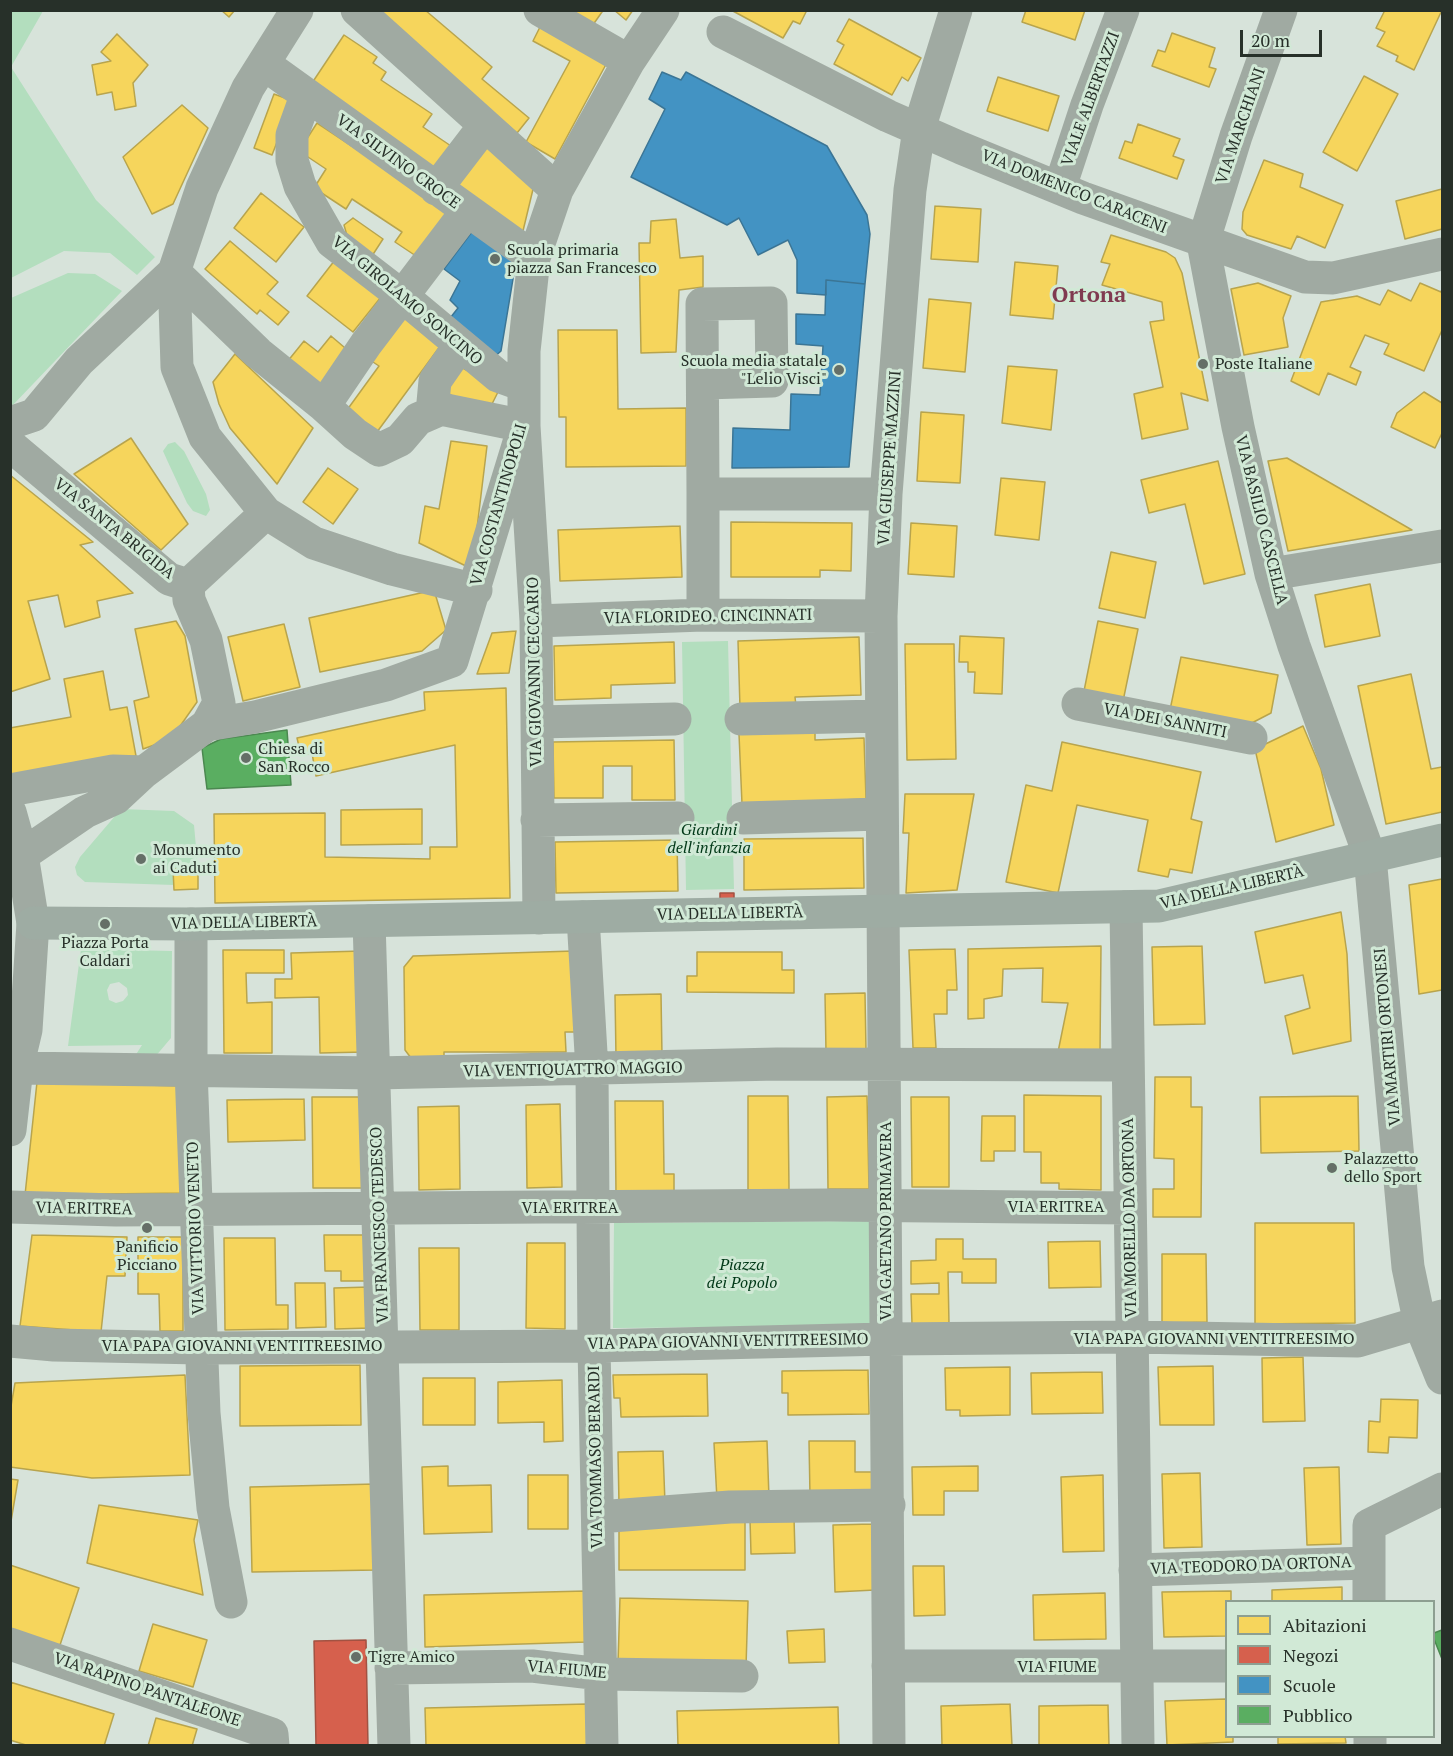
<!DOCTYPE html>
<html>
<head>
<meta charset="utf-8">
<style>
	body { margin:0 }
	#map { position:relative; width:1453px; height:1756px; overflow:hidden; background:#d7e3da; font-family:"PT Serif",serif }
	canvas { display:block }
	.frame { position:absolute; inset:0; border:12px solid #273029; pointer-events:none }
	.legend { position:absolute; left:1225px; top:1600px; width:210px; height:138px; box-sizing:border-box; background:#d1e9d6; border:2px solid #8d9f91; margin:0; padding:8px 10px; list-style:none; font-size:18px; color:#273029 }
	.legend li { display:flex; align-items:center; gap:12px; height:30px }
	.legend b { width:30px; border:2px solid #8d9f91 }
	.scale { position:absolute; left:1240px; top:30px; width:82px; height:27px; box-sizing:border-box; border:3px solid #273029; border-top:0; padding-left:8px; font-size:18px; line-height:21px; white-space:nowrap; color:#273029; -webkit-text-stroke:4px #d1e9d6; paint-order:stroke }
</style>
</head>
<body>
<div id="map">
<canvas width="1453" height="1756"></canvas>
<div class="frame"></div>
<ul class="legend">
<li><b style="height:16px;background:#f6d55c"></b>Abitazioni</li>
<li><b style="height:16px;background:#d6604d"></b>Negozi</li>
<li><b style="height:16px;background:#4393c3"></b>Scuole</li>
<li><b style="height:16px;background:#5aae61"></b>Pubblico</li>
</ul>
<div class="scale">20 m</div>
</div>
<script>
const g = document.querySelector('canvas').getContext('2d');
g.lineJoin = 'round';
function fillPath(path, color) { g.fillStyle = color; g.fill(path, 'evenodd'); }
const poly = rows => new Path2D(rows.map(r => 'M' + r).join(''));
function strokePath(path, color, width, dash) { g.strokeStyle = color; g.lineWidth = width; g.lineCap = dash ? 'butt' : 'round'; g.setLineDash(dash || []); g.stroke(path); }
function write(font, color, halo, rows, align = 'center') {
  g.font = font + ' "PT Serif",serif'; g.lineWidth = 6; g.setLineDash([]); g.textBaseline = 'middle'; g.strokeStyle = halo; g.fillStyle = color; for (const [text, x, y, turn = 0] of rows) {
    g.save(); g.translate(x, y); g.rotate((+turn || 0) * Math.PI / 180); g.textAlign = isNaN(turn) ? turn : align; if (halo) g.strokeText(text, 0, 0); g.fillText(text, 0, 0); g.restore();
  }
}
fillPath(poly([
	[11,10,43,11,11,67,96,200,155,257,137,275,110,253,64,251,11,278],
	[68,273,95,274,122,291,11,407,11,298],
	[175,442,184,451,206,494,210,510,206,516,193,511,187,503,167,460,163,451,168,444],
	[728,641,734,889,686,890,682,642],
	[121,809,174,811,194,825,198,869,173,869,174,885,85,882,77,875,75,867,80,857],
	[81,949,172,951,171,1038,149,1064,130,1064,142,1045,68,1046],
	[119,982,127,988,128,995,123,1001,116,1003,109,1000,107,990,110,984],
	[870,1221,872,1326,613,1328,614,1223]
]), '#b3debe');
const homes = poly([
	[221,10,235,10,229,17,221,10],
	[370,10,425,10,492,67,482,79,529,118,517,133,370,10],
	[563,10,599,10,602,12,590,29,563,10],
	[614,10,633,10,626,20,614,10],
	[731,10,807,10,800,24,793,21,783,38,731,10],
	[1026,10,1085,10,1075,40,1022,22,1026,10],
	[1385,10,1442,10,1414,70,1396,61,1398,56,1377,46,1385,32,1376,28,1385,10],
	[849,19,921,58,908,81,902,77,892,95,834,64,844,45,837,41,849,19],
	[543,21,610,57,555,159,526,142,570,61,533,41,543,21],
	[1172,33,1215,48,1209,67,1216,69,1209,87,1152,66,1158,50,1165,52,1172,33],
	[117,34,148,65,133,83,136,106,115,110,112,92,97,95,92,65,111,61,101,52,117,34],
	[344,35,377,57,373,63,386,72,381,80,432,114,423,127,451,146,436,169,312,83,344,35],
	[1364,76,1398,94,1357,171,1323,152,1364,76],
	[998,77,1059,96,1048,131,987,111,998,77],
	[274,94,293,101,272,155,254,148,274,94],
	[182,105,208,128,173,204,152,214,123,157,182,105],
	[317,123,453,213,422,260,395,242,402,232,352,199,346,209,314,188,326,169,299,151,317,123],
	[1138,124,1180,139,1173,156,1184,160,1177,179,1119,158,1125,141,1132,143,1138,124],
	[486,142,535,181,522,235,457,187,486,142],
	[1264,160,1303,174,1300,187,1343,205,1325,248,1297,236,1291,249,1247,235,1242,229,1243,212,1264,160],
	[1442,189,1442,229,1405,239,1396,201,1442,189],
	[261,193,304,227,276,262,234,228,261,193],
	[935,206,981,209,978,262,931,259,935,206],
	[353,218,383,239,370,259,350,246,344,225,353,218],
	[676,219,680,258,703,256,703,287,679,290,676,352,641,353,639,243,650,243,651,221,676,219],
	[1111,235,1166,252,1175,258,1182,273,1208,401,1181,393,1188,429,1142,439,1134,394,1163,387,1150,322,1164,320,1162,302,1102,285,1110,264,1101,262,1111,235],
	[230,241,278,282,267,294,289,312,278,325,260,310,257,314,205,269,230,241],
	[335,260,381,297,353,332,307,296,335,260],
	[1015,262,1058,266,1053,319,1010,315,1015,262],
	[1258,283,1291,296,1283,318,1288,347,1244,355,1231,289,1258,283],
	[1420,283,1441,292,1442,289,1442,330,1424,371,1384,354,1389,344,1365,335,1350,367,1361,372,1356,385,1328,373,1319,395,1291,381,1321,302,1357,296,1380,305,1388,290,1411,301,1420,283],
	[929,299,971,303,965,372,923,368,929,299],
	[399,314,441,345,377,432,347,410,379,366,367,358,399,314],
	[558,330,617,330,618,409,686,408,686,466,566,467,566,417,559,417,558,330],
	[331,336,351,353,322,390,287,362,304,341,318,352,331,336],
	[235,354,313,428,277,484,230,428,219,404,213,382,235,354],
	[457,365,500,388,487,414,443,391,457,365],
	[1008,366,1057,370,1051,430,1002,423,1008,366],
	[1424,392,1442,403,1442,433,1435,448,1391,427,1397,413,1424,392],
	[921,412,964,415,960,483,917,481,921,412],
	[131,438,188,524,161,550,74,474,131,438],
	[451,441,487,446,472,569,419,543,425,506,439,509,451,441],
	[1287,458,1412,530,1288,551,1268,461,1287,458],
	[1218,461,1245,574,1204,584,1185,504,1149,513,1141,480,1218,461],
	[328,468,358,489,333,524,303,502,328,468],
	[10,475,93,542,80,545,133,593,97,601,100,617,65,627,58,595,28,601,50,679,10,692,10,475],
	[1001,478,1045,482,1039,540,995,535,1001,478],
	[731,522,852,523,851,571,820,570,820,577,731,577,731,522],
	[911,523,957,526,954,577,908,574,911,523],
	[680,526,682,577,560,581,558,530,680,526],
	[1111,552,1156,562,1145,618,1099,608,1111,552],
	[1370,584,1380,636,1325,647,1315,595,1370,584],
	[434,590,446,630,422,651,320,672,309,618,434,590],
	[176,621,185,636,197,702,171,739,143,749,134,701,149,697,135,629,176,621],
	[1098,621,1138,629,1122,706,1082,701,1098,621],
	[284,624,300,687,243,701,228,637,284,624],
	[516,631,509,673,477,674,492,633,516,631],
	[960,636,1004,638,1002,694,974,693,975,672,968,672,968,662,959,662,960,636],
	[859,637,861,695,795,697,796,706,740,708,738,641,859,637],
	[674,642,675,683,611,685,611,698,555,700,554,646,674,642],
	[905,644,954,644,956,759,907,760,905,644],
	[1181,657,1278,675,1271,713,1246,726,1170,710,1181,657],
	[103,671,110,710,127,707,136,756,10,779,10,728,71,717,64,679,103,671],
	[1411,674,1431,769,1442,767,1442,812,1386,824,1358,686,1411,674],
	[506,688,510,898,215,903,214,814,325,813,325,857,430,859,430,847,457,847,455,745,316,776,312,753,301,755,297,738,425,710,424,692,506,688],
	[1303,726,1321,769,1334,825,1276,842,1255,749,1303,726],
	[815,732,815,740,864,738,866,799,742,804,739,734,815,732],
	[674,740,675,800,632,800,632,766,603,766,603,798,554,798,553,742,674,740],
	[1062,742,1201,772,1191,819,1202,822,1192,873,1170,869,1168,877,1138,871,1148,820,1077,805,1058,893,1006,882,1026,785,1052,791,1062,742],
	[905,794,974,794,957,890,906,893,909,833,903,833,905,794],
	[422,809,422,844,341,845,341,810,422,809],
	[863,838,864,888,744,890,744,839,863,838],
	[677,840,678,891,556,893,555,842,677,840],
	[173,869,198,869,198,889,174,890,173,869],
	[1442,879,1442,990,1419,994,1409,885,1442,879],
	[1341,912,1347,954,1351,1041,1293,1054,1285,1016,1310,1008,1303,975,1265,983,1255,932,1341,912],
	[1101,946,1100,1051,1058,1052,1068,1003,1042,1002,1043,968,1003,969,1002,996,984,999,984,1018,968,1019,968,949,1101,946],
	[1202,946,1205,1024,1154,1025,1152,947,1202,946],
	[955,949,957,990,947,990,947,1014,934,1014,936,1048,913,1048,909,950,955,949],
	[223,950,284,950,284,973,246,973,247,1003,272,1002,272,1053,224,1053,223,950],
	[362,951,365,1052,320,1053,319,997,275,998,275,979,292,979,291,953,362,951],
	[574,951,575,1032,565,1032,566,1052,444,1052,444,1062,414,1062,405,1050,404,967,413,956,574,951],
	[697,952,782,952,782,970,794,970,794,993,687,992,687,976,697,976,697,952],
	[865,993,866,1051,826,1052,825,994,865,993],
	[661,994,662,1056,616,1057,615,995,661,994],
	[1155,1077,1191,1077,1191,1107,1202,1107,1201,1217,1153,1217,1153,1189,1174,1189,1174,1159,1154,1158,1155,1077],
	[37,1082,181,1086,184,1193,25,1195,37,1082],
	[1024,1095,1101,1096,1101,1190,1059,1189,1059,1183,1041,1183,1041,1152,1024,1152,1024,1095],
	[748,1096,788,1096,789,1190,748,1190,748,1096],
	[867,1096,869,1189,828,1189,827,1097,867,1096],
	[1358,1096,1359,1151,1261,1153,1260,1097,1358,1096],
	[312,1097,366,1097,367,1188,313,1188,312,1097],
	[911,1097,949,1097,949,1187,912,1187,911,1097],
	[304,1099,305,1140,228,1142,227,1100,304,1099],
	[615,1101,663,1101,664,1174,674,1174,674,1193,616,1194,615,1101],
	[560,1104,562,1187,527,1188,526,1105,560,1104],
	[459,1106,460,1189,419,1190,418,1107,459,1106],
	[982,1116,1015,1116,1015,1151,994,1151,994,1161,981,1161,982,1116],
	[1255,1223,1354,1223,1355,1323,1255,1324,1255,1223],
	[32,1235,127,1237,125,1276,107,1276,101,1332,20,1326,32,1235],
	[324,1235,371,1235,371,1281,341,1281,341,1271,325,1271,324,1235],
	[138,1237,183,1237,183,1331,160,1331,159,1294,138,1294,138,1237],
	[224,1238,275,1238,276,1305,288,1305,288,1329,225,1330,224,1238],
	[936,1239,963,1239,963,1259,996,1259,996,1283,962,1283,962,1272,948,1272,949,1324,912,1324,911,1294,939,1294,939,1283,911,1284,911,1261,936,1260,936,1239],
	[1100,1241,1101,1287,1049,1288,1048,1242,1100,1241],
	[527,1243,565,1243,565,1329,526,1328,527,1243],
	[419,1248,459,1248,459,1330,420,1330,419,1248],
	[1162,1254,1206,1254,1207,1322,1162,1323,1162,1254],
	[295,1283,325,1283,326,1327,296,1328,295,1283],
	[370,1287,371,1328,335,1329,334,1288,370,1287],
	[1303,1357,1305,1421,1263,1422,1262,1358,1303,1357],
	[360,1365,361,1425,240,1426,240,1366,360,1365],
	[1213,1366,1214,1425,1160,1425,1158,1367,1213,1366],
	[1010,1367,1010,1415,960,1416,960,1410,946,1410,945,1368,1010,1367],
	[868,1370,869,1414,788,1415,788,1393,782,1393,782,1371,868,1370],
	[1102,1372,1103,1413,1032,1414,1031,1373,1102,1372],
	[707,1374,708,1416,621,1417,620,1398,614,1398,613,1375,707,1374],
	[185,1375,190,1475,92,1478,10,1467,10,1412,15,1383,185,1375],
	[423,1378,475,1378,475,1425,423,1425,423,1378],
	[562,1380,563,1441,544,1442,544,1422,498,1423,498,1382,562,1380],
	[1381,1399,1418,1400,1417,1438,1389,1437,1388,1453,1368,1452,1369,1421,1380,1422,1381,1399],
	[767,1441,769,1498,717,1500,714,1443,767,1441],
	[809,1441,855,1441,855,1472,874,1472,874,1501,810,1496,809,1441],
	[663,1451,665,1503,619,1505,618,1452,663,1451],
	[448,1466,448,1486,491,1485,492,1532,424,1534,422,1467,448,1466],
	[978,1466,978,1491,944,1491,944,1515,913,1515,912,1467,978,1466],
	[1339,1467,1341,1544,1307,1545,1304,1468,1339,1467],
	[1200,1473,1202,1547,1164,1548,1162,1474,1200,1473],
	[528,1475,568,1475,568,1529,528,1529,528,1475],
	[1103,1475,1104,1551,1063,1552,1061,1477,1103,1475],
	[10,1479,18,1480,10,1527,10,1479],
	[376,1484,377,1570,252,1572,250,1487,376,1484],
	[99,1505,198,1520,194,1540,203,1595,87,1563,99,1505],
	[794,1518,795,1553,751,1554,750,1519,794,1518],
	[745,1519,745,1570,619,1570,619,1520,745,1519],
	[872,1524,875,1590,835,1592,833,1525,872,1524],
	[10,1565,79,1588,59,1648,10,1630,10,1565],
	[913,1566,944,1566,945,1615,914,1616,913,1566],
	[1342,1587,1342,1602,1272,1602,1272,1590,1342,1587],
	[586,1591,587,1642,425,1647,424,1595,586,1591],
	[1231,1591,1231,1602,1226,1602,1226,1636,1164,1637,1162,1592,1231,1591],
	[1105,1593,1106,1639,1034,1640,1033,1595,1105,1593],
	[620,1598,748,1601,746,1667,618,1663,620,1598],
	[153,1624,207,1640,193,1687,139,1671,153,1624],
	[824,1629,825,1662,789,1663,787,1631,824,1629],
	[10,1682,114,1714,104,1746,29,1746,10,1740,10,1682],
	[1226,1699,1226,1736,1233,1736,1233,1742,1167,1745,1165,1701,1226,1699],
	[587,1704,588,1746,426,1746,425,1708,587,1704],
	[1010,1704,1012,1746,942,1746,941,1706,1010,1704],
	[1108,1705,1109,1746,1039,1746,1039,1706,1108,1705],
	[838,1707,839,1746,678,1746,677,1711,838,1707],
	[156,1718,197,1729,192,1746,148,1746,156,1718],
	[1278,1736,1345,1736,1346,1743,1278,1744,1278,1736]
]);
fillPath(homes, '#f6d55c');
strokePath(homes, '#b8a44d', 1.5);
const shops = poly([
	[720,893,734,893,734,903,720,902,720,893],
	[366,1640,368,1746,316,1746,314,1641,366,1640]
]);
fillPath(shops, '#d6604d');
strokePath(shops, '#a25242', 1.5);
const schools = poly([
	[662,72,681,80,686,72,827,146,867,215,870,234,865,284,826,280,826,295,797,293,797,260,788,240,758,255,739,218,727,225,631,177,665,109,649,99,662,72],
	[474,229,516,261,501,351,491,360,447,322,458,308,450,300,460,281,444,269,474,229],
	[826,280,865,284,849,467,732,468,733,428,790,430,791,394,820,395,823,346,796,344,796,314,825,315,826,280]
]);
fillPath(schools, '#4393c3');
strokePath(schools, '#3b7595', 1.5);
const public = poly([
	[287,730,291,785,207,789,202,748,221,739,287,730],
	[1442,1630,1442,1659,1434,1639,1434,1633,1442,1630]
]);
fillPath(public, '#5aae61');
strokePath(public, '#4b8850', 1.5);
strokePath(poly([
	[357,10,557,190],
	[540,10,629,61],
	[1281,10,1236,136,1203,243,1238,427,1271,574,1294,646,1370,857,1408,1267,1420,1324,1442,1378],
	[723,32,888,116,961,148,1083,198,1305,277,1333,278,1442,254],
	[264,64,534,258],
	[306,96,292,135,292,160,300,186,332,242,402,296,498,376,523,385],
	[1060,187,1087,105,1123,10],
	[436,189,485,125],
	[174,272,177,367,205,437,266,513,314,543,392,569,476,590],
	[174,272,258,353,324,406,366,344,467,211],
	[324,406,355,434,379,450,400,440,418,419,441,409,524,426,536,621,539,918],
	[432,413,435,381,460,345],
	[10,423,34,415,79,361,174,272,202,188,248,88,297,10],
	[10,445,169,579,188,585,189,600,206,640,219,703,207,725],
	[703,494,702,304,771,303,772,381,704,383],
	[1271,574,1442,546],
	[188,585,266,513],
	[703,615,703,494,886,494],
	[536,621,703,615,881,616],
	[1078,704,1251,738],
	[741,719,880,716],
	[537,722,675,719],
	[10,790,113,771,144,772],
	[10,812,22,855,33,923,26,1030,17,1068,10,1130],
	[743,818,881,814],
	[537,820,678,818],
	[22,855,85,812,116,798,144,772,207,725,255,717,386,685,452,661,524,426,524,351,534,258,557,190,629,61,663,10],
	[1126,907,1138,1746],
	[583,917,592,1070,594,1346,602,1746],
	[369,921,394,1746],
	[191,924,191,1070,204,1413,213,1508,231,1602],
	[17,1068,376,1073,777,1064,1128,1065],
	[10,1207,116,1210,830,1205,1130,1208],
	[10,1341,54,1345,200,1348,594,1346,886,1339,1132,1337,1358,1341,1442,1316],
	[598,1517,730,1507,889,1505],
	[1135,1570,1368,1563],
	[1369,1602,1369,1525,1442,1489],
	[10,1644,272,1734,273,1746],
	[888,1666,1226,1666],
	[391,1668,532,1666,601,1674,742,1676],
	[1370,1736,1370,1746],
	[889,1746,881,616,886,494,910,190,919,129,956,10]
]), '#a0aaa2', 33);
strokePath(poly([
	[33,923,191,924,1159,906,1442,840]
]), '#9eaca3', 33);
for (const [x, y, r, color] of [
	[495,259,6,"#656f67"],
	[1203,364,6,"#656f67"],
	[839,370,6,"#656f67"],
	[246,758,6,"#656f67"],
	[141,859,6,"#656f67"],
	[105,924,6,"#656f67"],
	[1332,1168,6,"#656f67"],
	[147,1228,6,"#656f67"],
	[356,1657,6,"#656f67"]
]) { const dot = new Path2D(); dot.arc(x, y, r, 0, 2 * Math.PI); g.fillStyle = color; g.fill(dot); strokePath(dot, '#d1e9d6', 2); }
write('16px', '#273029', '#d1e9d6', [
	["VIALE ALBERTAZZI",1091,99,-70],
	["VIA MARCHIANI",1241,126,-71],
	["VIA SILVINO CROCE",398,162,36],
	["VIA DOMENICO CARACENI",1074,192,22],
	["VIA GIROLAMO SONCINO",407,301,40],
	["VIA GIUSEPPE MAZZINI",890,458,-86],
	["VIA COSTANTINOPOLI",499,505,-74],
	["VIA BASILIO CASCELLA",1261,520,76],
	["VIA SANTA BRIGIDA",114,529,39],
	["VIA FLORIDEO. CINCINNATI",708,617,-1],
	["VIA GIOVANNI CECCARIO",535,672,-91],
	["VIA DEI SANNITI",1165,721,11],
	["VIA DELLA LIBERTÀ",1232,888,-13],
	["VIA DELLA LIBERTÀ",730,914,-1],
	["VIA DELLA LIBERTÀ",244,923,-1],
	["VIA MARTIRI ORTONESI",1388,1037,-95],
	["VIA VENTIQUATTRO MAGGIO",573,1070,-1],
	["VIA ERITREA",1056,1207],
	["VIA ERITREA",570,1208],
	["VIA ERITREA",84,1209,1],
	["VIA MORELLO DA ORTONA",1130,1218,-91],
	["VIA GAETANO PRIMAVERA",886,1221,-90],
	["VIA FRANCESCO TEDESCO",380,1225,-92],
	["VIA VITTORIO VENETO",196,1228,-92],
	["VIA PAPA GIOVANNI VENTITREESIMO",1214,1339],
	["VIA PAPA GIOVANNI VENTITREESIMO",728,1342,-1],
	["VIA PAPA GIOVANNI VENTITREESIMO",242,1346],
	["VIA TOMMASO BERARDI",596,1457,-91],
	["VIA TEODORO DA ORTONA",1251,1566,-2],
	["VIA FIUME",1057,1667],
	["VIA FIUME",567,1670,5],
	["VIA RAPINO PANTALEONE",147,1690,19]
]);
write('16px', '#273029', '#d1e9d6', [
	["Scuola primaria",507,250],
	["piazza San Francesco",507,268],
	["Scuola media statale",827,361,"right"],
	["\"Lelio Visci\"",827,379,"right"],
	["Poste Italiane",1215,364],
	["Chiesa di",258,749],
	["San Rocco",258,767],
	["Monumento",153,850],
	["ai Caduti",153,868],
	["Piazza Porta",105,943,"center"],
	["Caldari",105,961,"center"],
	["Palazzetto",1344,1159],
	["dello Sport",1344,1177],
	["Panificio",147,1247,"center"],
	["Picciano",147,1265,"center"],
	["Tigre Amico",368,1657]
], 'left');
write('italic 16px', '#003817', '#d1e9d6', [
	["Giardini",709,830],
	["dell'infanzia",709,848],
	["Piazza",742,1265],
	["dei Popolo",742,1283]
]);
write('bold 22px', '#803a50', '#d1e9d6', [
	["Ortona",1089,296]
]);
</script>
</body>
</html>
